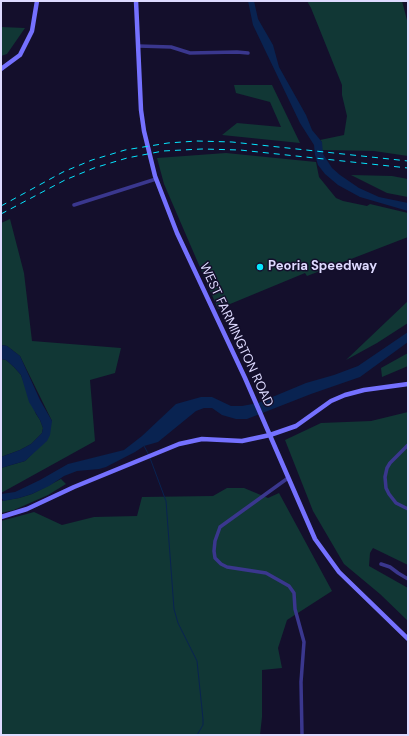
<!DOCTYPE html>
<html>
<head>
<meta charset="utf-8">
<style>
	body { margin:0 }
	#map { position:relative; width:409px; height:736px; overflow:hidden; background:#140f2c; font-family:"DM Sans",sans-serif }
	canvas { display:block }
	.frame { position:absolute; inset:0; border:2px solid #dedaff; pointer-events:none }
</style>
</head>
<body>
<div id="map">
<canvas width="409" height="736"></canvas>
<div class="frame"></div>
</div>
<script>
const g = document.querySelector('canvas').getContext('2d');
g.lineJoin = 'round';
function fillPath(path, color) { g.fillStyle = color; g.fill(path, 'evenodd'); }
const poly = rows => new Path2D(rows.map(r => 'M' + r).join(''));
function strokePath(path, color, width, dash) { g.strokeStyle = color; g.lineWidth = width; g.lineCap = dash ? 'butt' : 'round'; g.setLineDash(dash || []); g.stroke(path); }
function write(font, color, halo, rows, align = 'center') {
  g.font = font + ' "DM Sans",sans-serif'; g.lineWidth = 3; g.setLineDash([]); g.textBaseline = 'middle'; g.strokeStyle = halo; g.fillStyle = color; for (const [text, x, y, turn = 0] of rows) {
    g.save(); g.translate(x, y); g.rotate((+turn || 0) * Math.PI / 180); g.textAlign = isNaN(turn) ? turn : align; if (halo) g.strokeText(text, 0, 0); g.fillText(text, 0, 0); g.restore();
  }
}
fillPath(poly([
	[307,1,402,1,408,24,408,156,374,151,322,150,322,142,320,140,344,135,347,116,342,95,342,85,311,8],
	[1,27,25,28,7,54,1,56],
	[234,85,272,85,300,143,222,135,237,123,281,127,270,102,236,93],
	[226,153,316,162,319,177,336,198,343,201,367,206,370,204,408,213,408,237,307,276,305,273,218,309,164,184,157,158],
	[351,175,392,176,408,179,408,197,387,193],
	[10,219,24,273,32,341,121,348,115,373,90,380,95,441,1,493,1,468,25,461,33,453,52,421,20,356,7,346,1,345,1,223],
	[408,301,408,323,377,343,346,360],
	[408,353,408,366,382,377,381,368],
	[1,359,6,360,14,367,21,375,36,414,40,420,43,428,42,433,31,444,20,450,1,457],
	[408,412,408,565,373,548,370,553,369,566,408,588,408,621,380,594,344,564,313,511,285,440,321,423,371,421],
	[61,479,66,484,48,495,14,510,1,513,1,501,19,498,32,494],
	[227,488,244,488,268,498,279,493,332,591,287,620,278,648,282,668,262,670,262,717,260,735,1,735,1,521,34,512,62,525,94,517,137,516,142,497,213,496]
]), '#113735');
fillPath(poly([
	[248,1,254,1,258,19,273,45,279,67,306,115,312,130,322,142,323,154,332,168,340,175,359,188,379,197,408,203,408,211,360,197,338,185,325,174,318,165,315,155,314,145,300,123,253,25],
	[408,332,408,342,360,377,311,394,247,419,236,419,222,415,212,408,204,408,196,411,158,442,144,446,135,452,106,467,99,469,77,471,64,476,49,486,32,494,19,498,3,501,3,499,1,500,1,494,15,492,40,480,68,464,124,450,142,436,176,404,201,397,212,397,231,406,242,406,258,403,306,383,334,375,358,366],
	[1,345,7,346,20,356,40,400,52,421,50,435,47,441,25,461,1,468,1,457,20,450,31,444,42,433,43,428,40,420,29,402,21,375,14,367,6,360,1,359]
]), '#092351');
strokePath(poly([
	[144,446,149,455],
	[150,458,166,501,174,609,178,623,197,661,203,719,203,725,197,735]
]), '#092351', 1);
strokePath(poly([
	[138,46,171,47,190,53,237,52,248,53],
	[74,205,156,179],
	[408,445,390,463,387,468,385,477,386,488,389,494,396,503,408,509],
	[288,478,220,527,215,541,214,551,215,558,221,564,227,567,266,573,289,586,294,593,295,609,304,642,301,682,302,735],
	[381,564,390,567,398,573,408,579]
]), '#3a378e', 3.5);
strokePath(poly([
	[136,1,141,110,144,131,155,176,177,233,245,378,315,539,339,572,408,639],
	[1,69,20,55,32,31,37,1],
	[1,517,27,509,74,487,179,444,202,439,242,441,270,435,296,426,331,401,345,395,364,390,408,384]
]), '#7571ff', 4.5);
strokePath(poly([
	[1,206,63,172,92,160,125,150,168,143,197,141,232,142,408,161],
	[1,214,65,180,94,168,127,158,163,151,202,149,240,150,408,168]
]), '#06e6ff', 1, [6, 5]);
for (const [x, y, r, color] of [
	[260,267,4,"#06e6ff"]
]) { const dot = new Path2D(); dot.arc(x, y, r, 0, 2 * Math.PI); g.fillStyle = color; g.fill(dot); strokePath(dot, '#140f2c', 1.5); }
write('bold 13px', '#dedaff', '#140f2c', [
	["Peoria Speedway",268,267]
], 'left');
write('13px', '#dedaff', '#140f2c', [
	["WEST FARMINGTON ROAD",236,335,65]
]);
</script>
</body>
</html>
